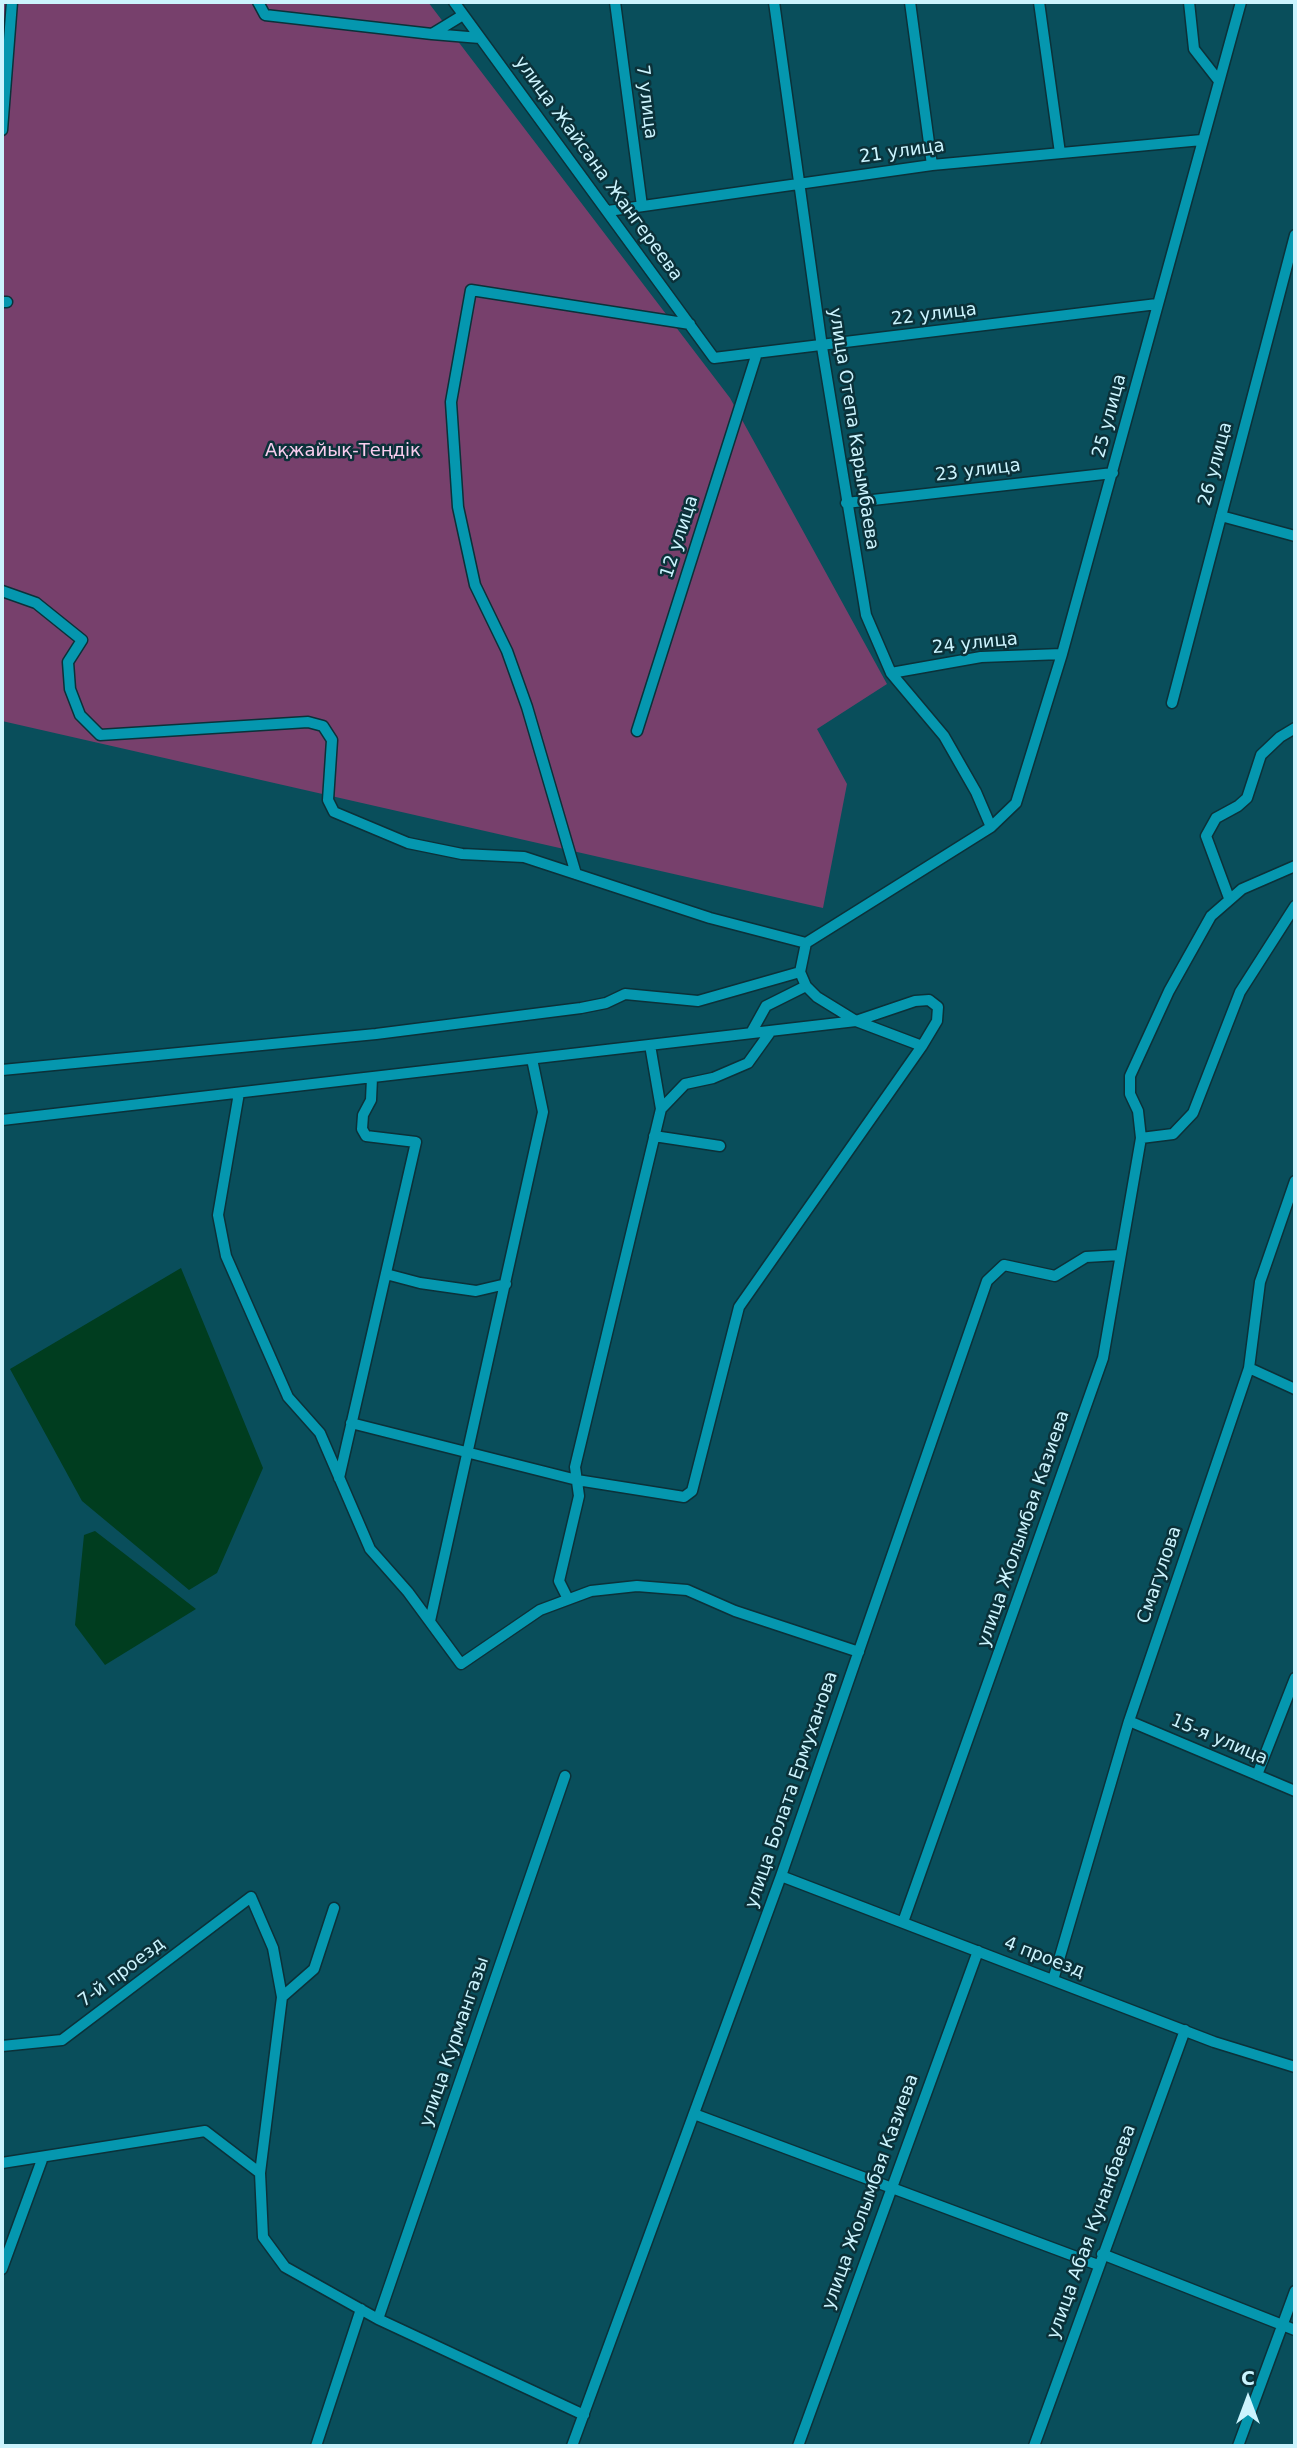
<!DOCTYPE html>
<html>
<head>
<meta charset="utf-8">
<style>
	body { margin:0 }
	#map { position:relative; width:1297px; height:2448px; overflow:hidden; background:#094e5b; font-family:"DejaVu Sans",sans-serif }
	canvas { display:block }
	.frame { position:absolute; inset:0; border:4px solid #ccf4fe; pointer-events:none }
	.north { position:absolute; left:1213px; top:2364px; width:70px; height:70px; -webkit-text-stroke:5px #0b3139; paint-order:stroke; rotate:0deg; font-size:19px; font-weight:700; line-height:28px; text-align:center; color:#ccf4fe }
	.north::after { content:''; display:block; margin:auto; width:24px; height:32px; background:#ccf4fe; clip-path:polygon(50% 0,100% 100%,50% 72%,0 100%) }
</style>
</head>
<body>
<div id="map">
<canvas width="1297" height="2448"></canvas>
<div class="frame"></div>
<div class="north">С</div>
</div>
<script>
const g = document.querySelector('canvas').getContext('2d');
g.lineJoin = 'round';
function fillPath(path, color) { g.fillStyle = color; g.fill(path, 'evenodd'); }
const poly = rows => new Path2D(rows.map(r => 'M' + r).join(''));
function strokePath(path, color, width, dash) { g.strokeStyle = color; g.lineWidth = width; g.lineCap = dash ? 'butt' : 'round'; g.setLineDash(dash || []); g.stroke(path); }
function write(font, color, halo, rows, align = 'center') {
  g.font = font + ' "DejaVu Sans",sans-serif'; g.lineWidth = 5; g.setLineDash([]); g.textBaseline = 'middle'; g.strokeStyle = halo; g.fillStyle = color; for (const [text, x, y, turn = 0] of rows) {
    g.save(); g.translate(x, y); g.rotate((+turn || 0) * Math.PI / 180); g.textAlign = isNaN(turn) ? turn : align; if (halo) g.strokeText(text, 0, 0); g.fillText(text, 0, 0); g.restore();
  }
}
fillPath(poly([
	[2,2,428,2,730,398,887,684,817,729,847,784,823,908,2,721]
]), '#77406c');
fillPath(poly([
	[181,1268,263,1468,217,1573,189,1590,82,1501,10,1369],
	[95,1531,196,1609,105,1665,75,1625,84,1535]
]), '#003d1f');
const minor = poly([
	[258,2,265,15,432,34,463,15],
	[454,2,714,358,1157,304],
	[615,2,642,206],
	[774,2,822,347,866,615,891,673,944,736,976,792,991,827],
	[910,2,932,165],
	[1039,2,1060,153],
	[1189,2,1194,49,1219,81],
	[432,34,480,38],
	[2,130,12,2],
	[608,211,932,165,1202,140],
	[2,302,7,302],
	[846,503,1113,473],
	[1221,516,1295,536],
	[2,591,36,603,82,640,68,662,70,689,80,715,100,735,308,722,323,726,332,740,328,800,334,812,408,843,462,854,524,857,710,918,806,943,991,827,1016,803,1062,654,1241,2],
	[891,673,981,657,1062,654],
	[1172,703,1295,235],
	[637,731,757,353],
	[576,874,527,707,507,651,475,585,458,507,451,402,471,290,690,324],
	[1229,898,1206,836,1216,818,1238,806,1247,798,1261,755,1280,737,1295,728],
	[806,943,800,972,806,986,817,997,856,1021,922,1046],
	[751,1033,766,1006,806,986],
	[2,1070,376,1034,581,1008,606,1003,625,994,698,1001,800,972],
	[239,1093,218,1215,226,1256,288,1397,320,1433,370,1549,408,1592,461,1664,540,1610,591,1591,637,1586,687,1590,735,1611,859,1652],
	[661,1109,685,1084,713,1078,748,1063,771,1031],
	[2,1120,856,1021,915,1001,929,1000,938,1007,937,1021,922,1046,739,1307,692,1491,684,1497,577,1480,351,1423],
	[654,1136,720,1146],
	[1141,1138,1138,1111,1130,1094,1130,1076,1169,991,1211,916,1242,889,1295,866],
	[386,1274,420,1283,476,1291,506,1284],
	[1249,1368,1295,1389],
	[339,1478,416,1142,366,1136,362,1129,363,1115,371,1100,372,1078],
	[568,1599,559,1581,579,1496,575,1467,661,1109,650,1045],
	[430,1621,543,1112,532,1059],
	[1129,1721,1295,1791],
	[1257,1775,1295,1678],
	[781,1876,1214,2042,1295,2067],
	[903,1922,1103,1358,1141,1138,1173,1134,1193,1113,1240,992,1295,906],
	[1053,1980,1129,1721,1249,1368,1260,1282,1295,1181],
	[282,1997,314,1969,334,1908],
	[2,2046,62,2040,251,1897,273,1948,282,1997,260,2173,263,2237,285,2267,378,2319,584,2415],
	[694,2114,1098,2265],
	[2,2163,205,2131,260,2173],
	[1102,2254,1295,2330],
	[2,2269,43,2157],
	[378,2319,565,1776],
	[316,2446,361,2309],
	[572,2446,781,1876,987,1281,1004,1265,1055,1276,1086,1257,1120,1255],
	[798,2446,978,1951],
	[1034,2446,1185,2030],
	[1238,2446,1295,2291]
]);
strokePath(minor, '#0b3139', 13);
strokePath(minor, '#0597af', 10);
write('18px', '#ccf4fe', '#0b3139', [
	["7 улица",646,102,83],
	["21 улица",902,152,-8],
	["улица Жайсана Жангереева",598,169,54],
	["22 улица",934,315,-7],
	["25 улица",1110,416,-75],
	["улица Отепа Карымбаева",853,429,81],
	["26 улица",1216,464,-75],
	["23 улица",978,471,-7],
	["12 улица",680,537,-72],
	["24 улица",975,644,-6],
	["улица Жолымбая Казиева",1024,1529,-71],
	["Смагулова",1160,1575,-71],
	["15-я улица",1219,1740,23],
	["улица Болата Ермуханова",792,1790,-71],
	["4 проезд",1044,1958,21],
	["7-й проезд",122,1973,-37],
	["улица Курмангазы",455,2042,-71],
	["улица Жолымбая Казиева",871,2192,-70],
	["улица Абая Кунанбаева",1092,2232,-70]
]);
write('18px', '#f9cdee', '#0b3139', [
	["Ақжайық-Теңдік",343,451]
]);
</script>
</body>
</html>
